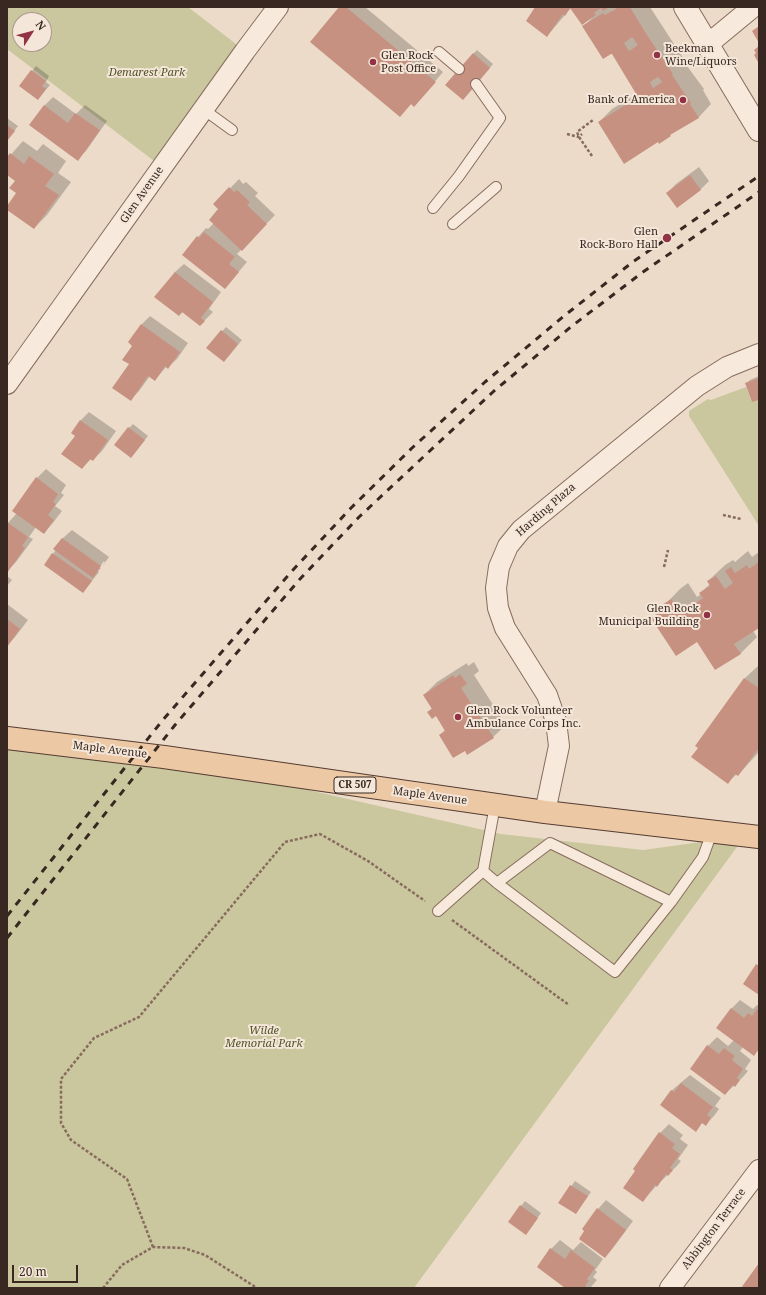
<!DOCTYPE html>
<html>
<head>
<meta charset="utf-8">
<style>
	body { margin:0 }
	#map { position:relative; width:766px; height:1295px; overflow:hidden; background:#ecdbc9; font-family:"Noto Serif",serif }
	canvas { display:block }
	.frame { position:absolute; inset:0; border:8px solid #382821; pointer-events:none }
	.north { position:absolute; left:12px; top:12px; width:40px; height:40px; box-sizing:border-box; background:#f4e6d8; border:1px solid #a99a8f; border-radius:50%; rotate:54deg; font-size:11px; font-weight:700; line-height:16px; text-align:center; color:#382821 }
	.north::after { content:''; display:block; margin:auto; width:14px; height:18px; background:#923245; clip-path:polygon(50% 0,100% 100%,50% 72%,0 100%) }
	.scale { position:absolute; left:12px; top:1265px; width:66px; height:18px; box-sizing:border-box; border:2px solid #382821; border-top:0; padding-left:5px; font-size:12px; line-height:14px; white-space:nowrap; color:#382821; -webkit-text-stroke:3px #f4e6d8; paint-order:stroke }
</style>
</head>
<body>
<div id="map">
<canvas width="766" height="1295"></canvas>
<div class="frame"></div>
<div class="north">N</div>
<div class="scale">20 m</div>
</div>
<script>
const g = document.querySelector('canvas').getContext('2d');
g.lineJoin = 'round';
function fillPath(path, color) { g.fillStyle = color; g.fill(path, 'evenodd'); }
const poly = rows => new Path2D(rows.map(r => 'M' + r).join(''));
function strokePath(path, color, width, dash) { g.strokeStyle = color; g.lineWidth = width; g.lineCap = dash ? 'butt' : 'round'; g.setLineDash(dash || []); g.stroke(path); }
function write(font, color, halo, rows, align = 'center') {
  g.font = font + ' "Noto Serif",serif'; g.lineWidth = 4; g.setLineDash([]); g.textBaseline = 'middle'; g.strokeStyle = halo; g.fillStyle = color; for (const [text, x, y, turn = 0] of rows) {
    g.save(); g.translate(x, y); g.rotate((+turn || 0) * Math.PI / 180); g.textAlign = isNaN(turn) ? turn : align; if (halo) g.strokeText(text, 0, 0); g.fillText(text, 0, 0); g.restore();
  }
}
fillPath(poly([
	[7,7,188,7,245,51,162,167,7,49],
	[20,20,44,20,44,44,20,44],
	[746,387,752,402,759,400,759,526,689,416,689,411,708,399,711,400],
	[7,738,164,757,501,834,643,850,745,836,414,1288,7,1288]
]), '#cac69d');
fillPath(poly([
	[340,7,365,7,443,72,414,106,411,104,400,116],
	[537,7,650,7,685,61,684,62,704,89,703,90,711,104,699,117,675,131,659,143,658,141,599,122,612,109,637,94,613,54,583,27,592,18,571,8,547,36],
	[477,50,493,64,467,95,473,54],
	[36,66,49,76,46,82,50,85,38,99,20,86],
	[53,97,76,114,85,105,107,121,86,151,77,159,44,106],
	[7,118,18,126,7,141],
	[23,141,37,151,43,144,66,161,58,173,71,182,47,215,34,228,7,208,17,193,16,180,7,174,7,159],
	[699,167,709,181,700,190,667,193,676,184],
	[239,179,243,184,246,182,258,193,255,196,275,215,237,254,247,262,225,288,184,254,198,237,206,228,208,229,214,223,220,209,215,204],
	[184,264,221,292,209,309,213,312,200,325,183,312,179,315,156,297,175,272],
	[150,316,188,343,177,359,168,367,167,366,155,380,150,376,139,391,130,400,130,364,134,346,129,342,142,324],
	[226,327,242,340,228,357,207,348],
	[759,376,759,399,746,384,750,380],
	[89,412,116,431,102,451,93,460,91,459,82,468,76,435,80,421],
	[133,424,148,436,131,457,129,428],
	[46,469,66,485,61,493,64,495,55,506,62,511,52,524,44,533,36,527,29,537,33,539,16,562,7,571,7,524,17,513,37,478],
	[72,530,109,557,101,568,105,563,104,561,99,568,101,568,98,571,99,572,83,592,53,554,63,538],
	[748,551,752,557,759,552,759,627,753,631,757,637,740,654,698,640,652,618,680,589,688,583,697,597,701,594,700,593,710,584,708,581,725,565,733,560,735,562],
	[7,576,12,580,7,586],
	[7,604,28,620,15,637,7,646],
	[474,662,479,671,474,675,506,725,493,737,465,750,440,735,445,730,436,715,428,712,432,708,424,695,437,682,467,663,468,666],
	[758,666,759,752,738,775,737,774,728,782,731,697,745,678],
	[740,1000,753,1009,757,1005,759,1006,759,1049,754,1054,743,1047,740,1051,751,1060,745,1069,748,1071,743,1077,725,1094,691,1068,708,1046,717,1037,728,1046,734,1040,718,1028,732,1008],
	[690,1075,721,1098,715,1106,719,1109,714,1116,706,1124,703,1122,695,1130,671,1091],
	[669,1124,683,1135,680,1139,688,1145,678,1159,681,1161,677,1166,657,1185,643,1201,660,1133],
	[575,1181,591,1192,576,1213,560,1202],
	[606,1200,633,1221,613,1248,605,1257,586,1231,598,1209],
	[525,1201,541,1213,530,1229,509,1222],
	[560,1240,573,1250,581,1242,603,1259,595,1270,597,1272,593,1277,597,1280,590,1288,567,1288,551,1249]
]), '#0003');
fillPath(poly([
	[339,7,346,7,436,82,414,107,411,104,400,117,310,42],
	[535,7,610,7,603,11,601,8,594,13,596,15,582,25,570,8,565,16,563,14,547,37,526,21],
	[614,7,630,7,645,32,673,74,672,75,691,103,690,104,699,118,670,135,671,136,659,144,658,142,624,164,598,122,638,97,612,54,611,54,603,59,582,26,603,13,605,15,616,9],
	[632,37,638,45,629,51,624,43],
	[658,77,662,82,653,88,650,82],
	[759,26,759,43,752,31],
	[759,46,759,62,758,62,754,55,756,53,754,50],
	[473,53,490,68,463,100,445,85],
	[31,70,46,81,42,86,46,89,38,100,19,86],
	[44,105,68,123,75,113,100,130,78,161,29,125],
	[7,125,15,131,7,141],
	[10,153,24,164,29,156,54,174,45,186,59,195,34,229,7,210,7,206,16,193,9,188,15,181,7,175,7,157],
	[690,175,701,190,677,208,666,193],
	[229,187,234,192,237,190,250,202,247,205,267,224,242,251,209,220,218,209,213,204],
	[204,232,235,257,229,264,239,272,225,289,182,255,197,236,199,238],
	[175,272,213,302,201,318,205,321,200,326,182,312,179,316,154,297],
	[141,324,180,352,168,369,165,366,155,381,148,376,131,401,112,388,129,364,122,360,132,346,128,342],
	[221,330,238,344,224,362,206,348],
	[759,378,759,400,752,402,745,383],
	[80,420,108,440,93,461,90,459,82,469,61,454,75,436,71,433],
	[128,427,145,440,131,458,114,445],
	[36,477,58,494,53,502,56,504,48,515,54,520,44,534,12,511],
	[7,522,28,537,22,546,25,548,7,573],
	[62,538,101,566,93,578,53,549],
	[52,553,92,581,83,593,44,565],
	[759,562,759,628,734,644,741,654,715,670,697,642,676,656,651,618,665,609,662,605,671,599,680,613,703,598,699,593,710,586,707,581,716,576,725,589,733,583,725,571,731,567,735,573,747,565,749,569],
	[7,619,20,629,7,647],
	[460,674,467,684,461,688,494,738,467,755,465,751,453,758,439,735,445,731,436,716,432,719,427,712,432,709,423,695,453,675,455,678],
	[744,678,759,688,759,748,738,776,735,774,728,784,691,757,698,748,695,746],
	[756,964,759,966,759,995,743,984],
	[731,1008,744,1018,748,1013,752,1016,757,1009,759,1010,759,1049,754,1056,716,1028],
	[707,1045,719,1054,724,1048,735,1056,732,1060,743,1069,737,1078,740,1080,735,1087,733,1085,725,1095,690,1069],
	[681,1083,713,1107,707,1115,711,1118,706,1126,702,1123,696,1132,660,1105,671,1090,674,1092],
	[659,1132,675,1144,672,1148,680,1154,670,1168,673,1170,668,1176,666,1174,657,1187,655,1185,643,1202,623,1188,635,1171,633,1169],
	[570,1185,588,1196,576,1214,558,1203],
	[520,1205,538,1218,526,1235,508,1222],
	[597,1208,626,1230,605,1258,579,1239,584,1231,582,1229],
	[550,1248,565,1259,571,1250,595,1268,587,1279,589,1281,585,1286,588,1288,565,1288,537,1267],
	[759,1263,759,1288,741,1288]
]), '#c79181');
const service = poly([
	[439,52,459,69],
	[203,109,232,130],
	[433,208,459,176,500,118,476,84],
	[453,224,496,187],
	[483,871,497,883,615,972,671,902,703,857,712,832],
	[497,883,550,843,671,902],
	[438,911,483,871,495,805]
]);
const minor = poly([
	[707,45,753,7],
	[7,384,245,51,278,7],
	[545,812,559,746,556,721,547,695,505,628,498,608,496,588,499,567,508,546,521,530,697,386,727,367,759,354],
	[670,1288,759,1170]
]);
const tertiary = poly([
	[685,7,759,130]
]);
const primary = poly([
	[7,738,164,757,545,812,759,837]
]);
strokePath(service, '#876c5e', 12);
strokePath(minor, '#876c5e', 22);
strokePath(tertiary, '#876c5e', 24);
strokePath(primary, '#553c32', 24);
strokePath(poly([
	[567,134,579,137,582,134],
	[592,156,579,137,577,132,593,120],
	[723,515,741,519],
	[664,567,668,550],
	[452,920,569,1005],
	[153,1247,127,1179,71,1140,61,1123,61,1079,94,1038,139,1017,285,842,320,834,368,861,425,901],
	[103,1288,122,1265,153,1247,184,1248,205,1255,257,1288]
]), '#876c5e', 2.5, [3, 2]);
strokePath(service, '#f7eadc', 10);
strokePath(minor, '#f7eadc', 20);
strokePath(tertiary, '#f7eadc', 22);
strokePath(primary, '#ecc8a4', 22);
strokePath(poly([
	[7,916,162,721,220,654,292,571,351,508,412,448,485,382,564,316,634,261,759,176],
	[7,938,175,725,300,579,359,517,494,391,572,326,643,272,759,192]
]), '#382821', 3, [7, 7]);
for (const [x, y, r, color] of [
	[657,55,4,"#923245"],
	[373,62,4,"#923245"],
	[683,100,4,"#923245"],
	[667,238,5,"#923245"],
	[707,615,4,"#923245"],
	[458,717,4,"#923245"]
]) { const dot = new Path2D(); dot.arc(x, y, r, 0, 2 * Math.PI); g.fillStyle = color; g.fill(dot); strokePath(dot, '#f4e6d8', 1.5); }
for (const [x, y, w] of [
	[355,785,42]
]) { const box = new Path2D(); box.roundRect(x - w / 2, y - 8, w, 16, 3); g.fillStyle = '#f4e6d8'; g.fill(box); strokePath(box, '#382821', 1); }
write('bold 10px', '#382821', null, [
	["CR 507",355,785]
]);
write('11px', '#382821', '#f4e6d8', [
	["Beekman",665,49],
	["Wine/Liquors",665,62],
	["Glen Rock",381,56],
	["Post Office",381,69],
	["Bank of America",675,100,"right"],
	["Glen",658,232,"right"],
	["Rock-Boro Hall",658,245,"right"],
	["Glen Rock",699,609,"right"],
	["Municipal Building",699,622,"right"],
	["Glen Rock Volunteer",466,711],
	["Ambulance Corps Inc.",466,724]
], 'left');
write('italic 11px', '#515429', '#f4e6d8', [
	["Demarest Park",147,73],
	["Wilde",264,1031],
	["Memorial Park",264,1044]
]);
write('11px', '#382821', '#f4e6d8', [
	["Glen Avenue",142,195,-55],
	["Harding Plaza",546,510,-41],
	["Maple Avenue",110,750,7],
	["Maple Avenue",430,796,8],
	["Abbington Terrace",714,1229,-53]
]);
</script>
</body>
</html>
